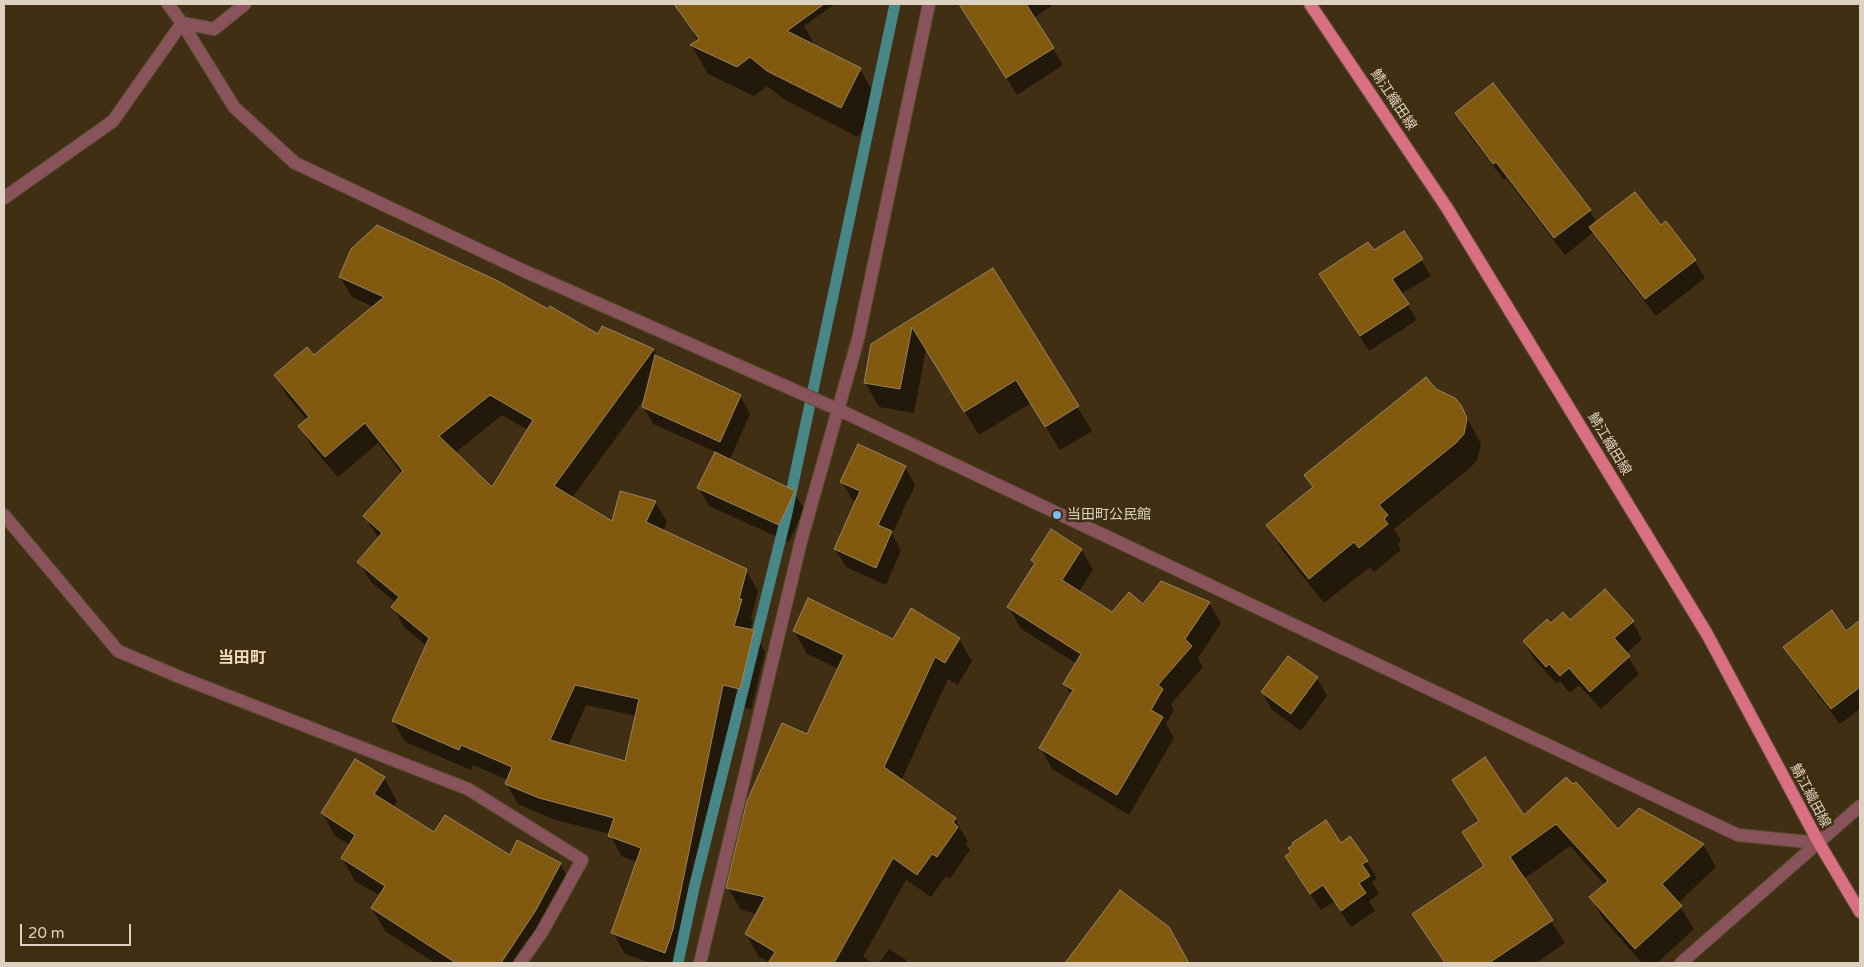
<!DOCTYPE html>
<html>
<head>
<meta charset="utf-8">
<style>
	body { margin:0 }
	#map { position:relative; width:1864px; height:967px; overflow:hidden; background:#412f13; font-family:"Varela Round",sans-serif }
	canvas { display:block }
	.frame { position:absolute; inset:0; border:5px solid #ddd2c2; pointer-events:none }
	.scale { position:absolute; left:20px; top:924px; width:111px; height:22px; box-sizing:border-box; border:2px solid #ddd2c2; border-top:0; padding-left:6px; font-size:15px; line-height:18px; white-space:nowrap; color:#ddd2c2; -webkit-text-stroke:4px #412f13; paint-order:stroke }
</style>
</head>
<body>
<div id="map">
<canvas width="1864" height="967"></canvas>
<div class="frame"></div>
<div class="scale">20 m</div>
</div>
<script>
const g = document.querySelector('canvas').getContext('2d');
g.lineJoin = 'round';
function fillPath(path, color) { g.fillStyle = color; g.fill(path, 'evenodd'); }
const poly = rows => new Path2D(rows.map(r => 'M' + r).join(''));
function strokePath(path, color, width, dash) { g.strokeStyle = color; g.lineWidth = width; g.lineCap = dash ? 'butt' : 'round'; g.setLineDash(dash || []); g.stroke(path); }
function write(font, color, halo, rows, align = 'center') {
  g.font = font + ' "Varela Round","Noto Sans JP",sans-serif'; g.lineWidth = 5; g.setLineDash([]); g.textBaseline = 'middle'; g.strokeStyle = halo; g.fillStyle = color; for (const [text, x, y, turn = 0] of rows) {
    g.save(); g.translate(x, y); g.rotate((+turn || 0) * Math.PI / 180); g.textAlign = isNaN(turn) ? turn : align; if (halo) g.strokeText(text, 0, 0); g.fillText(text, 0, 0); g.restore();
  }
}
fillPath(poly([
	[694,4,835,4,804,26,816,47,860,69,877,99,858,137,785,100,767,86,754,96,708,74,692,46,698,41,682,13],
	[893,4,899,4,898,10],
	[960,4,1054,4,1034,18,1063,65,1017,95],
	[1456,113,1590,211,1597,223,1661,227,1666,223,1695,261,1705,278,1656,316,1601,245,1594,232,1565,255,1506,178,1504,180,1466,131],
	[1404,232,1431,276,1401,294,1417,320,1369,351,1330,290,1373,252],
	[993,270,1092,431,1060,450,1031,403,979,435,926,349,914,413,879,407,865,382,872,345],
	[340,277,548,311,599,335,603,328,654,350,658,358,740,396,750,414,729,461,794,492,804,509,789,542,709,506,699,488,716,452,653,424,643,406,645,398,572,498,613,523,655,502,667,522,663,531,746,570,758,591,751,618,753,621,750,631,753,631,765,652,751,709,735,705,684,951,680,963,651,963,625,954,613,933,637,862,621,856,610,834,552,819,518,804,506,783,508,780,473,765,471,770,405,742,393,721,427,646,405,628,393,607,396,603,371,582,359,562,379,539,365,516,402,474,378,443,338,477,312,447,300,426,307,420,287,396,275,375,314,357,374,307,352,297],
	[502,415,528,430,493,489,455,453],
	[586,705,636,716,626,763,568,746],
	[1435,390,1460,405,1481,444,1477,460,1470,468,1394,529,1401,541,1398,544,1401,550,1374,572,1370,567,1324,603,1282,550,1268,525,1313,489,1305,476],
	[905,467,915,485,892,534,901,550,886,585,846,567,835,549,857,502,852,499,842,482],
	[1081,549,1093,570,1079,592,1112,613,1144,606,1209,603,1221,623,1198,658,1203,667,1171,704,1174,710,1166,724,1174,738,1129,815,1052,769,1041,748,1071,695,1065,684,1077,664,1020,628,1009,607,1035,565,1032,560],
	[1632,621,1642,639,1626,654,1639,674,1601,709,1579,685,1570,693,1560,681,1557,684,1534,659,1524,642,1570,622],
	[1856,625,1860,631,1860,709,1840,724,1794,663,1785,647,1846,632],
	[794,631,894,640,959,639,972,661,958,685,948,679,901,781,955,819,968,842,966,844,970,850,950,879,946,876,931,897,906,880,863,957,873,963,771,963,759,957,746,934,757,914,741,910,728,888,807,736,839,669,807,654],
	[1317,678,1327,696,1301,731,1272,710,1262,692],
	[384,778,397,801,393,808,435,834,510,856,560,864,573,887,548,933,528,963,435,963,385,931,372,908,380,896,355,881,342,858,350,845,335,836,322,813],
	[1453,781,1524,817,1703,844,1716,867,1678,903,1694,929,1657,963,1642,963,1604,920,1591,898,1605,885,1570,846,1524,879,1565,943,1536,963,1444,963,1414,915,1484,867,1463,833,1479,822],
	[1341,844,1367,862,1377,879,1372,882,1379,894,1369,901,1375,911,1351,927,1334,902,1321,910,1297,874],
	[1120,892,1168,927,1189,963,1067,963],
	[889,949,905,959,907,963,879,963]
]), '#0007');
strokePath(poly([
	[678,963,694,888,786,517,895,4]
]), '#488788', 11);
const building = poly([
	[674,4,824,4,787,31,861,68,841,108,767,71,750,57,737,67,690,45,699,39,674,4],
	[959,4,1026,4,1054,48,1006,78,959,4],
	[1493,83,1591,210,1554,238,1496,162,1493,164,1455,113,1493,83],
	[1635,192,1661,225,1666,221,1696,260,1645,299,1589,227,1635,192],
	[377,225,496,280,548,309,550,306,598,334,602,326,654,349,554,486,612,521,620,491,656,501,646,522,747,569,739,599,742,599,734,626,754,630,740,689,723,685,673,929,665,953,611,933,641,848,608,836,614,818,539,798,505,784,512,767,461,745,459,750,392,721,429,638,391,607,399,597,357,562,382,533,363,516,403,471,365,423,325,457,298,426,309,417,274,375,307,347,314,355,384,297,339,277,351,249,377,225],
	[490,395,533,420,492,487,439,436,490,395],
	[575,685,639,699,625,761,550,740,575,685],
	[1404,231,1423,259,1392,279,1409,304,1360,336,1319,274,1368,242,1374,250,1404,231],
	[993,268,1079,406,1045,427,1016,380,964,412,912,327,900,389,864,383,871,344,993,268],
	[655,355,741,395,720,442,642,407,655,355],
	[1426,377,1436,389,1455,398,1461,405,1467,418,1464,434,1456,443,1379,505,1388,515,1384,519,1388,524,1359,548,1354,542,1309,579,1266,525,1313,487,1304,475,1426,377],
	[858,444,906,466,878,525,892,531,876,568,834,549,860,491,840,482,858,444],
	[715,452,795,491,779,525,697,488,715,452],
	[1051,529,1082,549,1062,580,1112,612,1129,592,1143,604,1161,581,1210,602,1185,639,1192,646,1158,685,1163,689,1151,710,1163,717,1117,795,1039,748,1073,690,1063,684,1081,654,1007,607,1035,563,1031,560,1051,529],
	[1605,589,1634,621,1614,638,1630,656,1590,692,1569,668,1560,676,1549,664,1546,667,1523,641,1547,619,1551,623,1563,612,1570,620,1605,589],
	[808,598,893,639,911,608,960,638,945,663,935,657,884,767,956,818,953,822,958,827,937,857,932,854,917,875,893,858,834,963,768,963,775,952,745,934,765,897,726,888,747,801,782,723,807,734,844,655,793,631,808,598],
	[1832,610,1846,631,1860,620,1860,687,1831,709,1783,647,1832,610],
	[1288,656,1318,677,1291,714,1261,692,1288,656],
	[1485,757,1524,815,1566,777,1573,784,1576,782,1618,829,1639,808,1704,844,1662,884,1682,906,1635,949,1589,897,1608,881,1556,824,1510,857,1553,920,1489,963,1445,963,1412,914,1484,866,1462,832,1479,821,1452,780,1485,757],
	[355,759,385,777,374,794,434,832,445,815,510,855,517,840,561,863,536,910,501,963,456,963,371,908,385,886,341,858,355,835,321,813,355,759],
	[1326,820,1341,843,1350,836,1368,861,1362,864,1370,876,1359,883,1366,893,1341,911,1323,885,1310,894,1285,856,1291,852,1288,848,1293,845,1292,843,1326,820],
	[1120,890,1169,927,1189,963,1065,963,1120,890]
]);
fillPath(building, '#815a10');
strokePath(building, '#988365', 1);
const minor = poly([
	[168,4,182,23,234,107,295,163,522,270,837,409,1738,835,1819,843],
	[182,23,214,29,245,4],
	[4,198,113,121,182,23],
	[4,515,118,651,182,678,468,789,582,860,542,932,520,963],
	[700,963,801,541,858,339,929,4],
	[1681,963,1860,806]
]);
const major = poly([
	[1310,4,1447,208,1707,634,1819,843,1860,912]
]);
strokePath(minor, '#5d4c32', 14);
strokePath(major, '#5d4c32', 14);
strokePath(minor, '#88535b', 12);
strokePath(major, '#d96f82', 12);
for (const [x, y, r, color] of [
	[1057,515,5,"#77c0f7"]
]) { const dot = new Path2D(); dot.arc(x, y, r, 0, 2 * Math.PI); g.fillStyle = color; g.fill(dot); strokePath(dot, '#412f13', 2); }
write('14px', '#ddd2c2', '#412f13', [
	["鯖江織田線",1393,100,56],
	["鯖江織田線",1609,444,59],
	["鯖江織田線",1810,796,62]
]);
write('14px', '#ddd2c2', '#412f13', [
	["当田町公民館",1067,515]
], 'left');
write('bold 16px', '#f2dbbb', '#412f13', [
	["当田町",242,659]
]);
</script>
</body>
</html>
